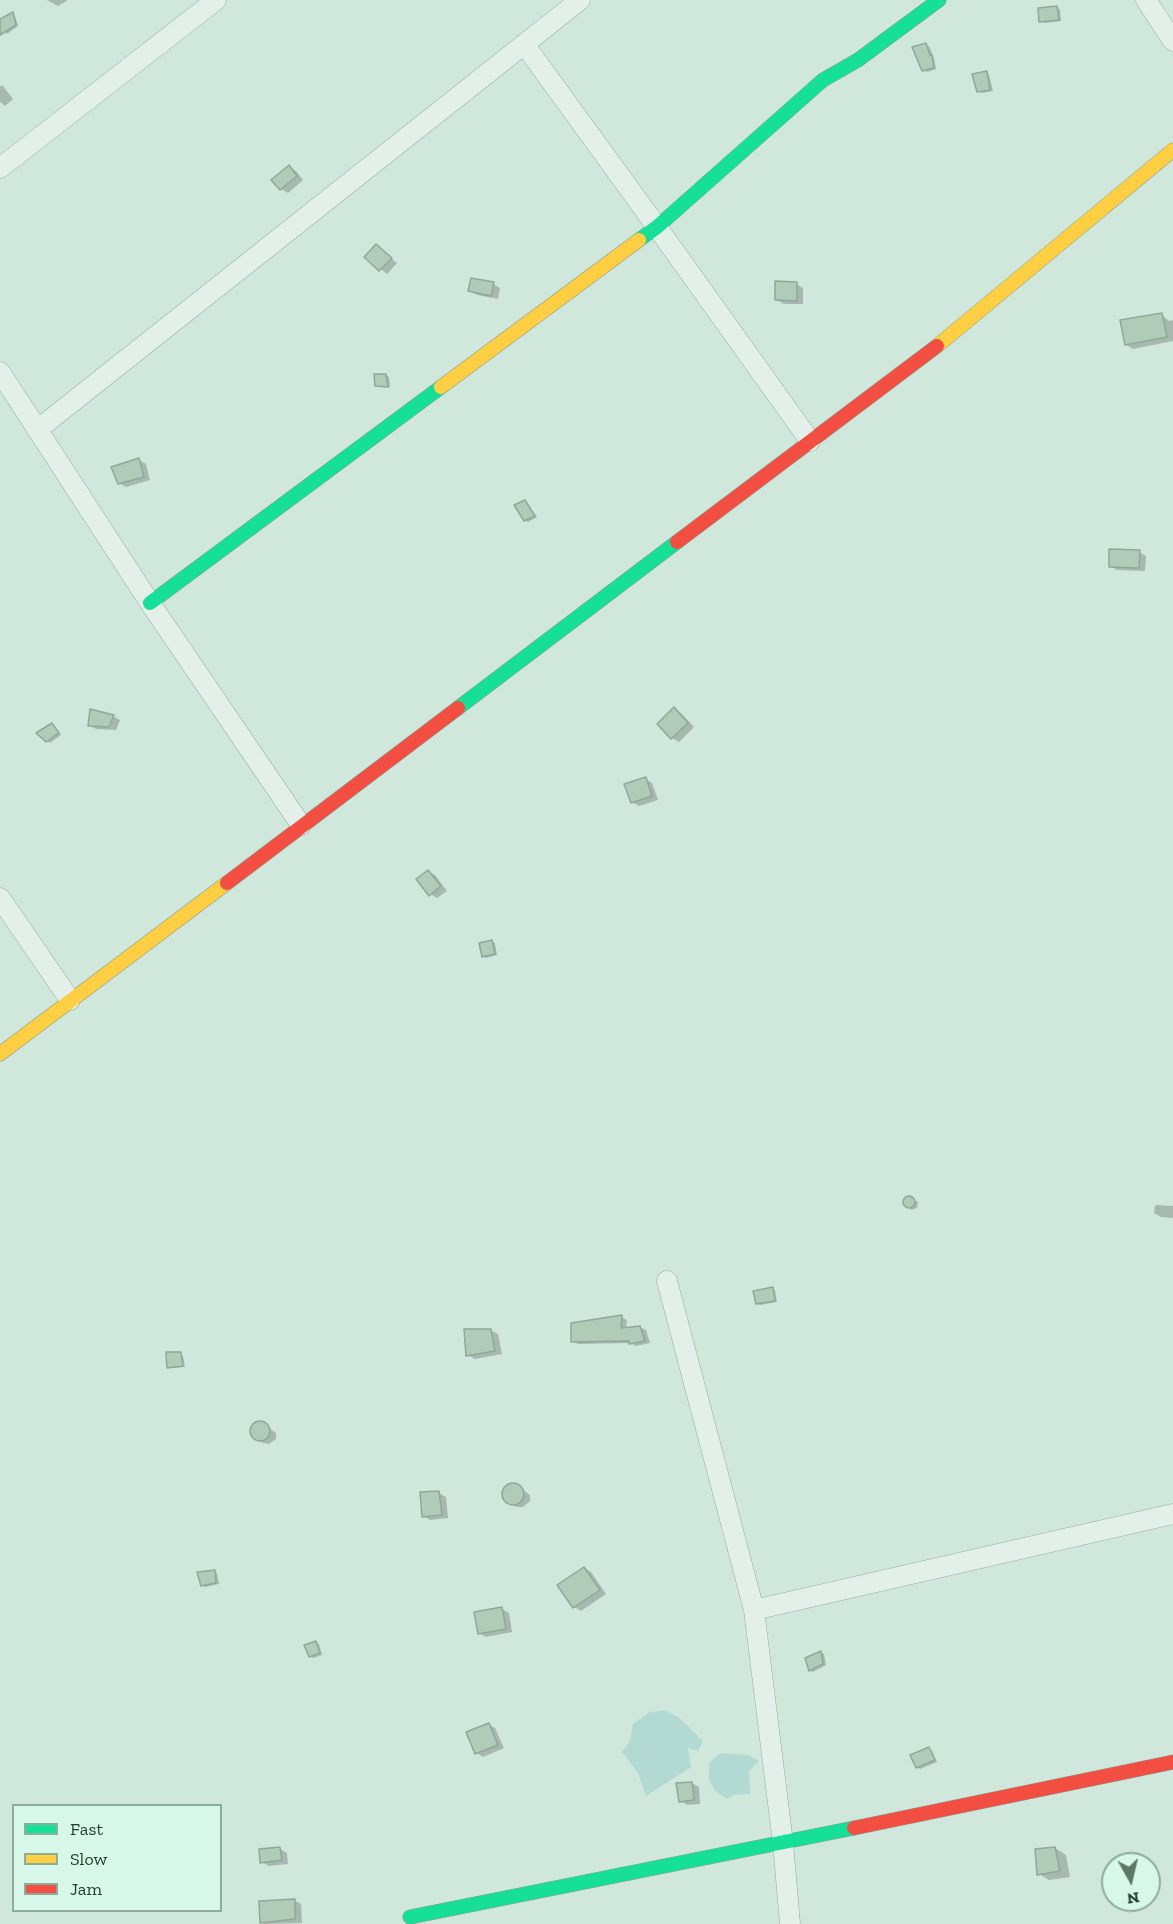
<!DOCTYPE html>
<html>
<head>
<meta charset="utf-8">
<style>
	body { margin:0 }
	#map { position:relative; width:1173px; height:1924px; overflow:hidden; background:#d0e7dc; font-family:"Zilla Slab",serif }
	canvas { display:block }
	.legend { position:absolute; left:12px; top:1804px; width:210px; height:108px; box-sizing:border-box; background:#d7f8e8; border:2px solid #8dad9b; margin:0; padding:8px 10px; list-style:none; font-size:18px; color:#1f3d28 }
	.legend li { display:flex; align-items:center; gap:12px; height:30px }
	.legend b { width:30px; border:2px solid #8dad9b }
	.north { position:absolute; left:1101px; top:1852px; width:60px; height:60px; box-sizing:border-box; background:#d7f8e8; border:2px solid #8dad9b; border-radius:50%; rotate:172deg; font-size:16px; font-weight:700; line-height:24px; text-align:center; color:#1f3d28 }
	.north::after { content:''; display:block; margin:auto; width:21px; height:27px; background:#5d7867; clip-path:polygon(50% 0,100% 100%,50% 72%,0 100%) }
</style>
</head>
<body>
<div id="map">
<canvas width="1173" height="1924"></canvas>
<ul class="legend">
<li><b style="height:8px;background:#16e098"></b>Fast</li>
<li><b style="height:8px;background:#ffcf43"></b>Slow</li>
<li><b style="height:8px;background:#f24e42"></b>Jam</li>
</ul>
<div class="north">N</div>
</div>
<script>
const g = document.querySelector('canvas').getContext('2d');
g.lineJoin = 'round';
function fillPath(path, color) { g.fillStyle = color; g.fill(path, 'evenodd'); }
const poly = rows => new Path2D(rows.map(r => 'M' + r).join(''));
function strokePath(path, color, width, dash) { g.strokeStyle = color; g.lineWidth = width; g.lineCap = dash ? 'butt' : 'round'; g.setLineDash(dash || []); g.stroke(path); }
fillPath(poly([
	[665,1710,678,1717,703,1741,698,1751,688,1748,691,1767,646,1796,638,1773,622,1752,630,1741,633,1724,650,1712],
	[720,1753,748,1755,759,1761,749,1771,750,1794,734,1795,727,1799,715,1791,709,1780,709,1763]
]), '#b2dad3');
fillPath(poly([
	[47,0,66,0,67,1,58,6],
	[1057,8,1060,9,1061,21,1044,23,1041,21],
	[13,14,15,16,18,26,7,34,0,26,0,20],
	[926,45,929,46,934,58,936,69,927,72,924,70],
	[987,73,989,75,993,91,982,93,979,91],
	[2,85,13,99,5,106,0,102,0,87],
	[289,167,296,171,303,180,288,193,281,189],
	[376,246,397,263,387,274,366,257],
	[493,284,500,288,498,299,477,295,470,291],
	[796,284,803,288,803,304,784,304,777,300],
	[1162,315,1169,321,1173,320,1173,341,1133,349,1127,345],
	[386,375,389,377,390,387,376,385],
	[139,460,146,464,150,480,126,487,119,483],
	[525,502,537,517,528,522,525,520],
	[1139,552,1146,556,1145,571,1117,570,1110,566],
	[674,709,681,713,694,727,679,742,672,738],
	[113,716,120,720,116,730,96,729,89,725],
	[55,727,61,735,50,743,47,741],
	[645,779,652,783,658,800,639,806,632,802],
	[428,872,435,875,447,891,437,898,430,894],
	[492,941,495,943,497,955,486,958,483,956],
	[910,1197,918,1202,917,1208,911,1210,904,1202],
	[1155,1205,1173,1206,1173,1218,1161,1217,1154,1213],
	[772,1289,775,1290,777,1302,760,1305,757,1303],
	[621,1317,627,1320,626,1329,640,1327,646,1330,650,1343,636,1346,630,1343,578,1344,573,1341],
	[490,1330,498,1334,502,1354,475,1359,468,1355],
	[180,1354,183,1356,185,1367,172,1368,169,1367],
	[262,1423,276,1433,276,1439,269,1444,263,1443,252,1435,251,1429,255,1425],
	[515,1485,530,1495,530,1501,523,1507,516,1507,504,1498,504,1492,507,1487],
	[439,1493,446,1497,448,1518,430,1520,423,1516],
	[584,1568,591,1572,606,1594,581,1611,574,1607],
	[214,1571,217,1573,219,1584,205,1587,202,1585],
	[502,1609,509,1613,512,1632,486,1637,479,1633],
	[316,1642,319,1644,322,1655,313,1658,310,1656],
	[821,1652,824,1654,826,1665,813,1672,810,1670],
	[488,1724,495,1728,504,1748,483,1757,477,1753],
	[929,1749,932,1751,937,1762,920,1769,918,1767],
	[692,1783,699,1787,700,1804,687,1805,681,1801],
	[1055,1848,1066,1855,1070,1877,1049,1880,1039,1874],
	[280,1849,287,1853,288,1864,269,1866,262,1862],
	[294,1900,301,1904,302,1923,265,1924,262,1922]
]), '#0003');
const building = poly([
	[1057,6,1059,20,1039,22,1038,8,1057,6],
	[13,12,16,25,0,35,0,19,13,12],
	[926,43,930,55,932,55,934,68,922,71,912,47,926,43],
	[987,71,990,90,977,92,972,74,987,71],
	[289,165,297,176,280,190,271,180,289,165],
	[376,244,392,258,379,271,364,257,376,244],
	[471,278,494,282,491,296,468,291,471,278],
	[775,281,797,282,797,301,775,300,775,281],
	[1162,313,1167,337,1125,345,1120,320,1162,313],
	[374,374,386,374,388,387,375,386,374,374],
	[139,458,144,477,118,484,111,467,139,458],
	[525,500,535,516,524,521,514,505,525,500],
	[1109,549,1140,550,1139,568,1109,567,1109,549],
	[674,707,688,723,671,739,657,724,674,707],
	[90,709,114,715,109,727,88,726,90,709],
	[52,723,59,733,46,742,36,733,52,723],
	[646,777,652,796,631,803,624,784,646,777],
	[428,870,441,886,429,896,416,879,428,870],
	[492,940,495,954,482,957,479,943,492,940],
	'903 1202a6 6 0 1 1 12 0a6 6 0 1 1-12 0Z',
	[773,1287,775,1301,756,1304,753,1291,773,1287],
	[622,1315,621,1328,640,1326,645,1341,629,1344,629,1341,571,1342,571,1323,622,1315],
	[464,1329,491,1329,495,1351,466,1356,464,1329],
	[166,1352,181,1352,183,1366,167,1368,166,1352],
	'250 1431a10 10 0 1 1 20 0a10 10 0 1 1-20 0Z',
	'502 1494a11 11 0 1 1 22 0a11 11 0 1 1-22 0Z',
	[439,1491,442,1515,422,1517,420,1492,439,1491],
	[584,1567,600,1590,573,1608,557,1585,584,1567],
	[215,1570,216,1583,201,1586,197,1572,215,1570],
	[502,1607,506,1629,478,1634,474,1612,502,1607],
	[316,1641,320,1653,309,1657,304,1645,316,1641],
	[821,1651,823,1664,809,1671,805,1658,821,1651],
	[489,1723,498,1745,475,1754,466,1732,489,1723],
	[929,1747,935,1760,916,1768,910,1755,929,1747],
	[692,1782,694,1800,679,1802,676,1783,692,1782],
	[280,1847,282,1860,260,1863,259,1849,280,1847],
	[1055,1847,1060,1871,1037,1875,1035,1849,1055,1847],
	[295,1899,295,1919,260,1923,259,1901,295,1899]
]);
fillPath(building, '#b0ccb9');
strokePath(building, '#8fa897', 1.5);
const street = poly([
	[1146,0,1173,41],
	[524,44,657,227,810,441],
	[0,168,216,0],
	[0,372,150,603,301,825],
	[37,430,580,0],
	[0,898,70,1000],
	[667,1281,754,1610,783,1843,790,1924],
	[754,1610,1173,1514]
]);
const fast = poly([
	[639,240,657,227,823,80,858,60,939,0],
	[150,603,441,387],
	[458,708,677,542],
	[410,1917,854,1828]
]);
const slow = poly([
	[937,346,1173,150],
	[441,387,639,240],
	[0,1054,227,883]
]);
const jam = poly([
	[677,542,937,346],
	[227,883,458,708],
	[854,1828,1173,1762]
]);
strokePath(street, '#98ada1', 21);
strokePath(fast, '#889d91', 15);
strokePath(slow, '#889d91', 15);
strokePath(jam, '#889d91', 15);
strokePath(street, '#e2f0e9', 20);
strokePath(fast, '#16e098', 14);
strokePath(slow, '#ffcf43', 14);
strokePath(jam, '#f24e42', 14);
</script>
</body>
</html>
